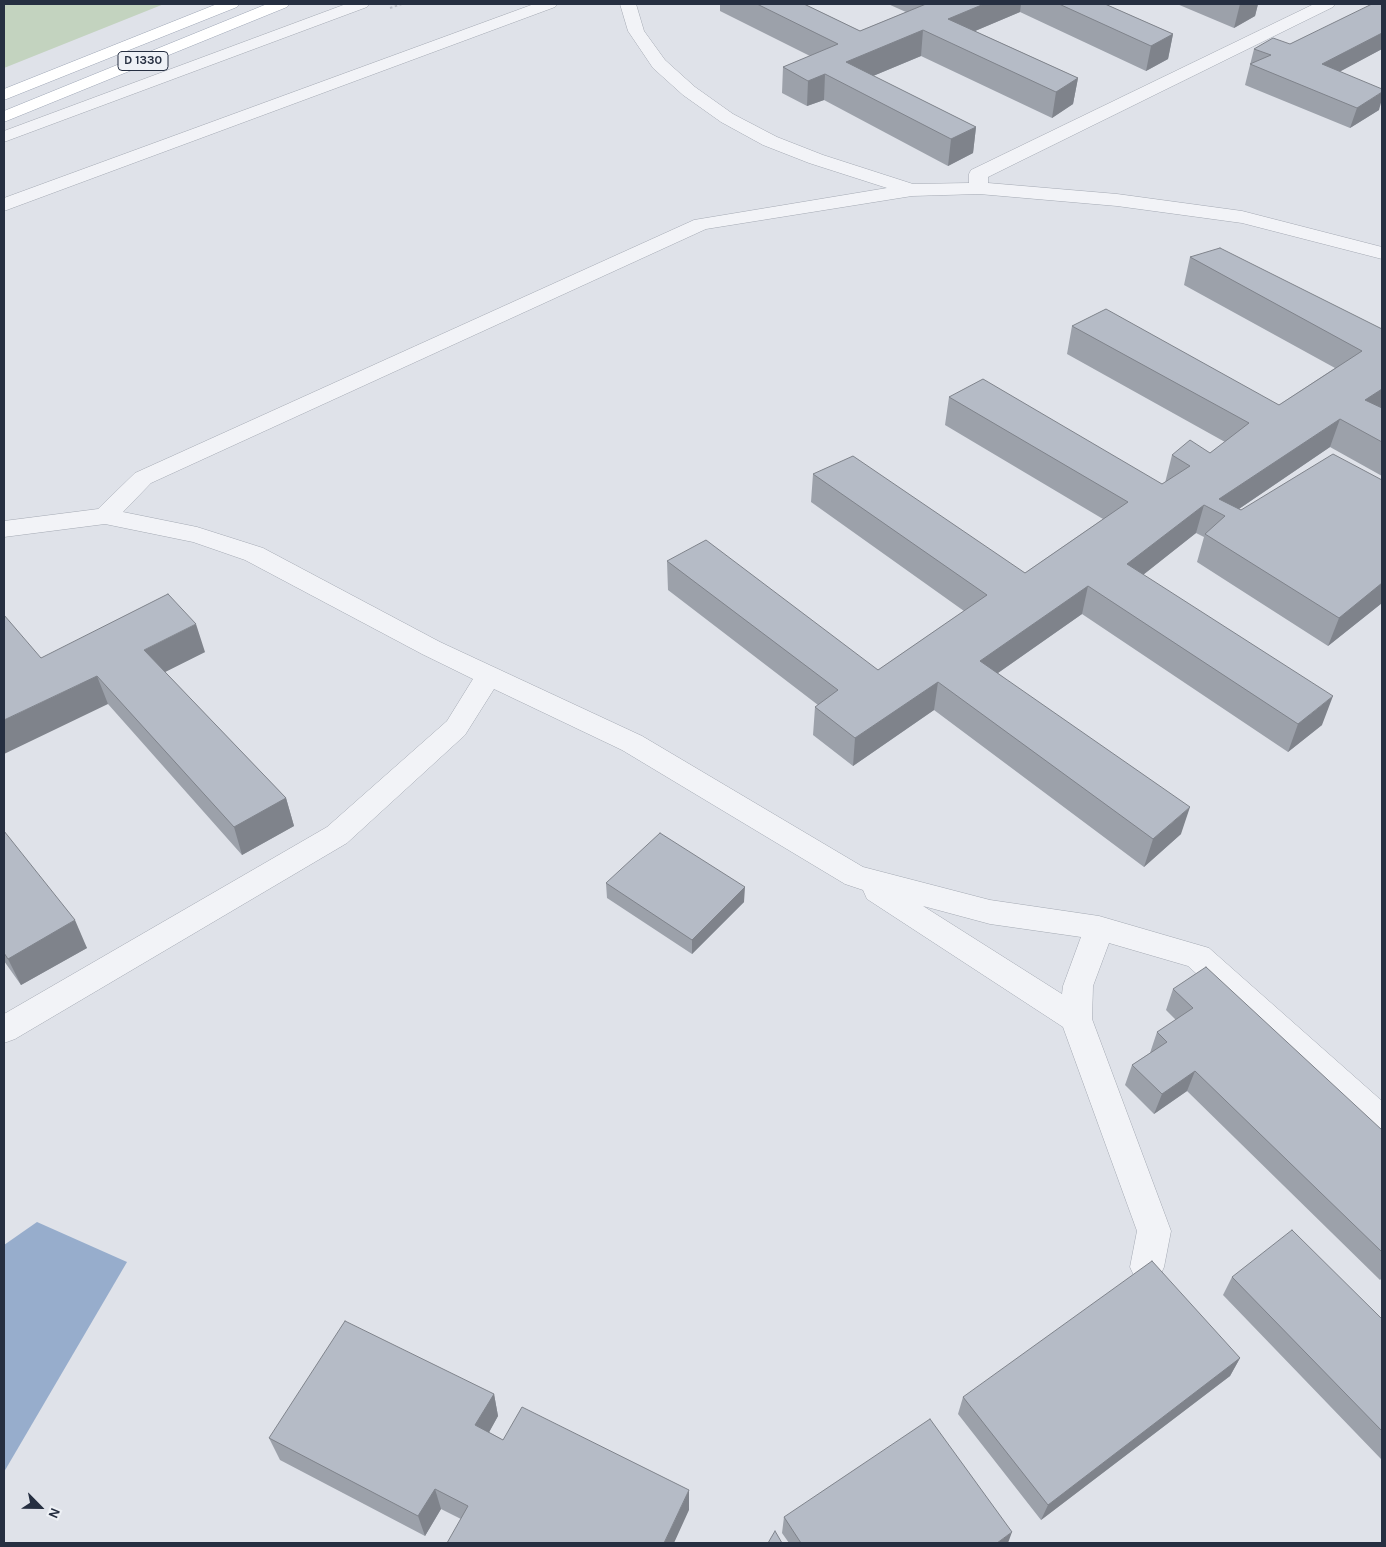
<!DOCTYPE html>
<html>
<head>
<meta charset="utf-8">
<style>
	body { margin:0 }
	#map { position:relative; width:1386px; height:1547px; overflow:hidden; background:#dfe2e9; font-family:Karla,sans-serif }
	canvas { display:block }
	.frame { position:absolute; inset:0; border:5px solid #262f41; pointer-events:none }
	.north { position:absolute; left:15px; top:1482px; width:50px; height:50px; -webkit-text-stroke:4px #eef1f6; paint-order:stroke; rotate:113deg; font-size:14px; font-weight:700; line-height:20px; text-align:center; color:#262f41 }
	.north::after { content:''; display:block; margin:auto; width:18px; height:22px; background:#262f41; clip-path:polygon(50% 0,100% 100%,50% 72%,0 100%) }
</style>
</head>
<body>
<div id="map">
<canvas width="1386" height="1547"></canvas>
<div class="frame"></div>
<div class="north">N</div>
</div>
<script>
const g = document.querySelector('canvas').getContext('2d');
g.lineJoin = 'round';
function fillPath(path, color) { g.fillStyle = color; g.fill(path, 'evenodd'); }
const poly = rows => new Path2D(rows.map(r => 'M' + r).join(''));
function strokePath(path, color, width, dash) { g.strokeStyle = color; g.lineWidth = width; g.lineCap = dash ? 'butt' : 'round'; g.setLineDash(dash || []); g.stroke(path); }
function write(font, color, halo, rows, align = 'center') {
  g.font = font + ' Karla,sans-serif'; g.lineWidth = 4; g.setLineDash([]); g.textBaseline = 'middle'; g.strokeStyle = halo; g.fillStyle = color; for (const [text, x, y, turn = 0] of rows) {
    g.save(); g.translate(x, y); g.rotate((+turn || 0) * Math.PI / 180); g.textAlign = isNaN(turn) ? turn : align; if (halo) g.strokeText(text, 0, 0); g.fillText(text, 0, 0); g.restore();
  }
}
fillPath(poly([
	[4,4,164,4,4,68]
]), '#c3d3bf');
fillPath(poly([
	[37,1222,127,1262,4,1472,4,1245]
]), '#97adcc');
const minor = poly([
	[346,4,369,4,367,7,4,142,4,131,346,4],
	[534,4,557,4,555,7,4,211,4,198,534,4],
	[620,4,636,4,644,31,665,60,695,87,733,114,777,137,823,155,913,184,969,183,969,174,971,170,1314,4,1335,4,1333,7,988,177,988,183,1117,194,1242,211,1382,247,1382,259,1242,223,1117,206,979,194,912,196,706,229,151,483,123,512,197,527,263,548,440,642,642,736,863,867,990,900,1099,916,1209,948,1382,1101,1382,1135,1371,1131,1188,966,1109,943,1093,986,1092,1019,1171,1231,1164,1267,1159,1278,1147,1283,1135,1278,1130,1267,1137,1231,1063,1027,867,899,863,890,845,884,622,750,494,689,465,735,347,843,15,1039,4,1043,4,1014,327,827,447,721,473,679,422,654,245,560,193,542,105,524,4,537,4,521,98,509,135,473,694,220,887,188,809,163,763,145,721,122,683,95,653,68,628,31,620,4],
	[923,906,990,924,1081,937,1063,986,1062,994,923,906]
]);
const major = poly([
	[217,4,239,4,237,7,4,100,4,89,217,4],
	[267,4,289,4,287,7,4,122,4,111,267,4]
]);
strokePath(minor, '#a4a9b3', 1);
strokePath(major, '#9da5b5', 1);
strokePath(poly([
	[390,8,402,4]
]), '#bdc0c8', 2, [2.5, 2.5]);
fillPath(minor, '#f2f3f7');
fillPath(major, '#fff');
fillPath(poly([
	[720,4,804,4,860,31,906,12,888,4,1105,4,1173,34,1168,59,1146,71,1020,12,975,31,1078,78,1073,104,1052,118,921,56,873,76,976,127,973,153,948,166,824,100,807,106,782,93,783,67,810,56,720,11],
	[1177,4,1258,4,1255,16,1234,28],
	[1382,4,1382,49,1340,71,1379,110,1350,128,1245,85,1254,49,1290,44],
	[1190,257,1382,329,1382,476,1330,447,1239,509,1241,510,1382,480,1382,603,1328,646,1197,562,1204,537,1196,533,1143,575,1322,725,1288,752,1082,614,998,673,1181,834,1144,867,934,710,853,766,813,735,815,707,818,705,668,590,667,561,878,670,964,611,811,502,813,474,1025,573,1103,519,945,425,949,397,1162,484,1165,483,1172,455,1210,453,1225,442,1067,354,1072,326,1279,405,1335,368,1184,285],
	[205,652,165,672,286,798,294,826,242,855,108,704,41,658],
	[4,831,87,948,21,985,4,961],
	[606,883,744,902,692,954,607,898],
	[1173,989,1382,1130,1382,1278,1380,1280,1187,1091,1154,1114,1125,1085,1132,1065,1150,1053,1157,1032,1176,1020,1166,1010],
	[1232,1277,1382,1319,1382,1458,1381,1459,1223,1295],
	[1240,1358,1230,1376,1041,1520,958,1414,963,1397],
	[494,1394,498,1416,489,1432,503,1440,689,1510,461,1519,441,1509,425,1536,280,1460,269,1438],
	[784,1517,1008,1543,789,1543,782,1533]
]), '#9ca1aa');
fillPath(poly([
	[984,4,1021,4,1020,12,949,42,948,19],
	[1240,4,1258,4,1255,16,1234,28],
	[923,30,921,56,849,86,846,62],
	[1382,33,1382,49,1317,84,1322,64],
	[1173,34,1168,59,1146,71,1151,46],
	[825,74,824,100,807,106,808,81],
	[1078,78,1073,104,1052,118,1056,92],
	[1382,92,1382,99,1379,110,1350,128,1357,108],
	[976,127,973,153,948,166,951,139],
	[1382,389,1382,410,1365,400],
	[1340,419,1330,447,1224,519,1225,516,1219,499],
	[1204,505,1196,533,1120,593,1127,564],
	[1382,583,1382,603,1328,646,1339,618],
	[1088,586,1082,614,975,689,980,661],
	[196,624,205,652,153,678,144,650],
	[97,676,108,704,4,754,4,720],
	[938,682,934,710,853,766,855,738],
	[1333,696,1322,725,1288,752,1298,724],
	[286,798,294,826,242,855,234,827],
	[1190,807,1181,834,1144,867,1153,839],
	[745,887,744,902,692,954,692,940],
	[75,920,87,948,21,985,8,959],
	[1195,1071,1187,1091,1154,1114,1162,1094],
	[1240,1358,1230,1376,1041,1520,1048,1505],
	[494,1394,498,1416,481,1447,475,1425],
	[435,1489,441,1509,425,1536,418,1516],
	[689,1490,689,1510,674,1543,664,1543],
	[1012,1532,1008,1543,997,1543]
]), '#7f838b');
const building = poly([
	[757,4,804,4,860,31,926,4,984,4,948,19,1078,78,1056,92,923,30,846,62,976,127,951,139,825,74,808,81,783,67,838,44,757,4],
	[1059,4,1105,4,1173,34,1151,46,1059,4],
	[1372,4,1382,4,1382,33,1322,64,1382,89,1382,92,1357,108,1250,64,1271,55,1254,49,1273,38,1290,44,1372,4],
	[1220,248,1382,329,1382,389,1365,400,1382,408,1382,442,1340,419,1219,499,1241,510,1333,454,1382,480,1382,583,1339,618,1205,534,1225,516,1204,505,1127,564,1333,696,1298,724,1088,586,980,661,1190,807,1153,839,938,682,855,738,815,707,838,690,667,561,706,540,878,670,987,595,813,474,853,456,1025,573,1128,502,949,397,983,379,1162,484,1190,466,1172,455,1190,440,1210,453,1249,423,1072,326,1106,309,1279,405,1362,351,1190,257,1220,248],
	[168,594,196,624,144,650,286,798,234,827,97,676,4,720,4,615,41,658,168,594],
	[4,831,75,920,8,959,4,953,4,831],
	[660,833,745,887,692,940,606,883,660,833],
	[1206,967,1382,1130,1382,1252,1195,1071,1162,1094,1132,1065,1167,1042,1157,1032,1193,1008,1173,989,1206,967],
	[1292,1230,1382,1319,1382,1431,1232,1277,1292,1230],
	[1152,1261,1240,1358,1048,1505,963,1397,1152,1261],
	[345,1321,494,1394,475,1425,503,1440,522,1407,689,1490,664,1543,447,1543,468,1506,435,1489,418,1516,269,1438,345,1321],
	[930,1419,1012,1532,997,1543,801,1543,784,1517,930,1419],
	[775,1531,782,1543,768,1543,775,1531]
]);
fillPath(building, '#b5bbc6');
strokePath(building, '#7f838b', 1);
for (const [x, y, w] of [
	[143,61,50]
]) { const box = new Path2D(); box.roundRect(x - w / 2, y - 9.5, w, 19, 4); g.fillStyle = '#eef1f6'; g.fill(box); strokePath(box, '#262f41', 1); }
write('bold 12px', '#262f41', null, [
	["D 1330",143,61]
]);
</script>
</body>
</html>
